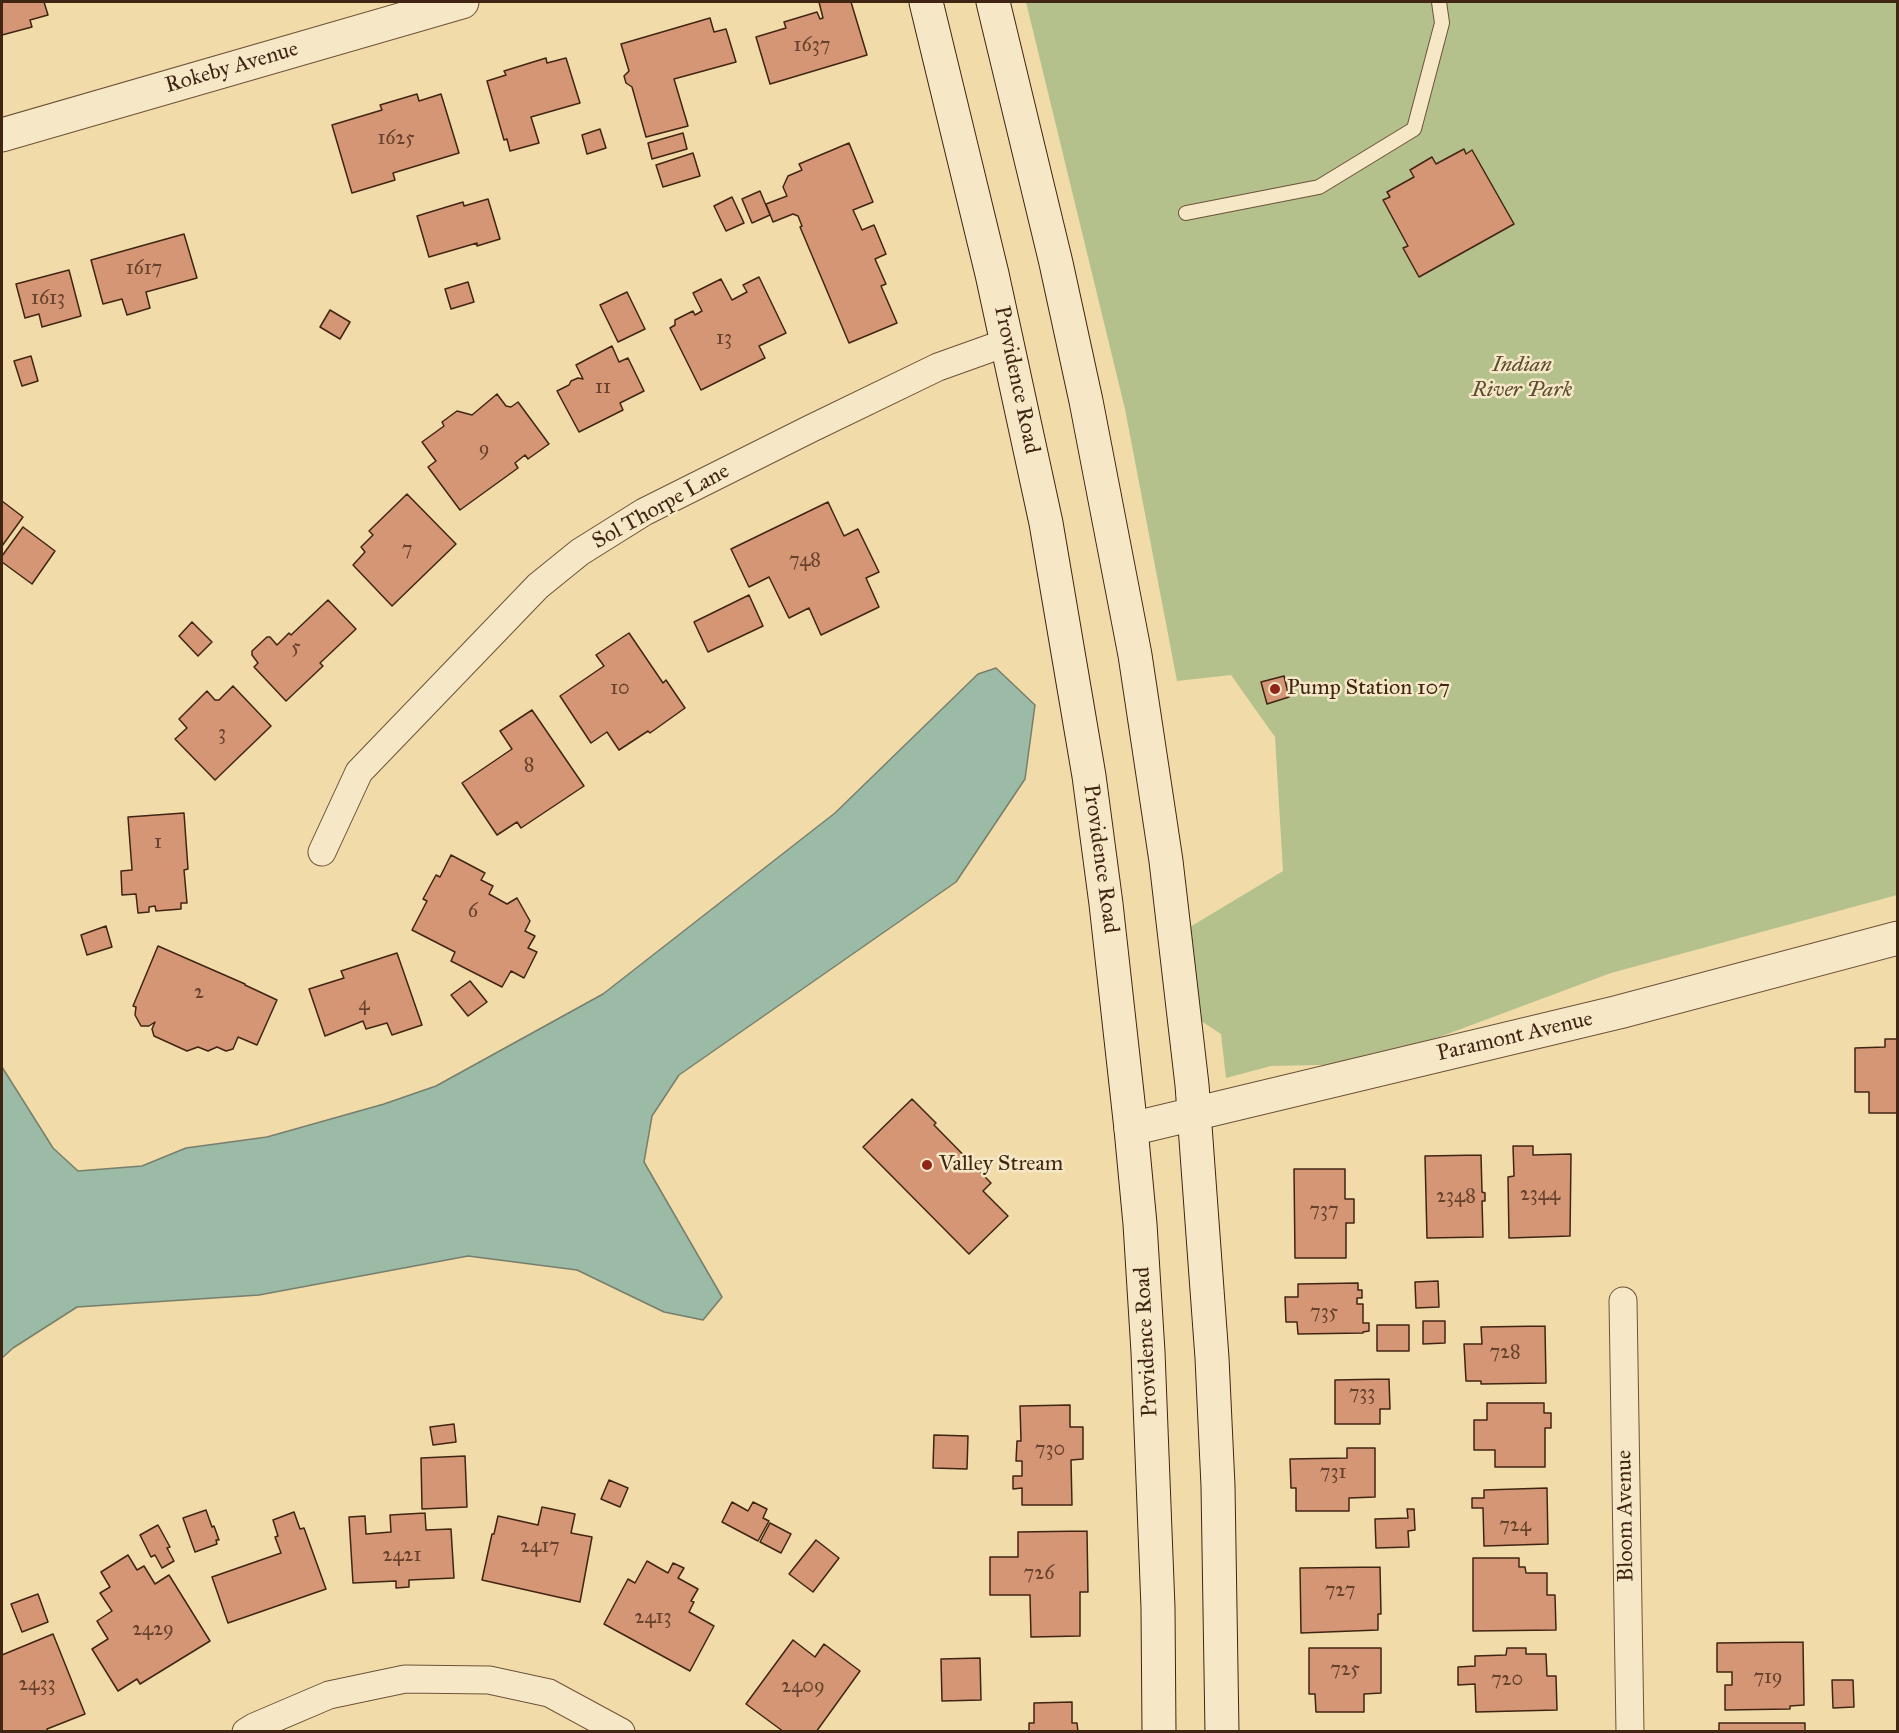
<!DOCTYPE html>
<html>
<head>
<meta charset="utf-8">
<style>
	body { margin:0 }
	#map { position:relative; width:1899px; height:1733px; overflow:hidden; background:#f1dba9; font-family:"IM FELL Great Primer",serif }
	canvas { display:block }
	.frame { position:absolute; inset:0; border:3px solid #412513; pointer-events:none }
</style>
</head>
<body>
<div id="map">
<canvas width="1899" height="1733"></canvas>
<div class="frame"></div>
</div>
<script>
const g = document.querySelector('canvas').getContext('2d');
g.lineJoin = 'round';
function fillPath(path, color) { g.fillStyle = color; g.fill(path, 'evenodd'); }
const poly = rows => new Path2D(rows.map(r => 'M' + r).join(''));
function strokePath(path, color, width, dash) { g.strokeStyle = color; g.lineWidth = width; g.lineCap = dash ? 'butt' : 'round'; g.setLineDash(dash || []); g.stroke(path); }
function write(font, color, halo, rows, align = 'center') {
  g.font = font + ' "IM FELL Great Primer",serif'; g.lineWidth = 5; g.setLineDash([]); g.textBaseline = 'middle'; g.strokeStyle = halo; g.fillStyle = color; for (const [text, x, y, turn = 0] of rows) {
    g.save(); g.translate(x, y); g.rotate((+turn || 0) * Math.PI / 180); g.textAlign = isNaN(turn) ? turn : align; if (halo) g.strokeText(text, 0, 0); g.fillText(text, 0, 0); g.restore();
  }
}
fillPath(poly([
	[1026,2,1897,2,1897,895,1611,973,1367,1064,1271,1066,1226,1078,1221,1034,1195,1017,1180,933,1283,871,1275,737,1231,675,1177,681,1125,409]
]), '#b4c18c');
const water = poly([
	[996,668,1035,705,1025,779,956,882,679,1075,652,1116,644,1162,722,1297,703,1320,664,1312,577,1270,468,1256,259,1295,77,1307,13,1348,2,1358,2,1067,53,1148,78,1171,142,1166,186,1148,267,1137,384,1104,436,1086,603,994,835,813,978,674,996,668]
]);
fillPath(water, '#9bbba7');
strokePath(water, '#777f6c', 1.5);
const building = poly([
	[2,2,44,2,48,15,30,20,32,27,2,35,2,2],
	[819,2,851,2,867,55,770,84,756,37,786,28,784,22,817,12,820,19,823,18,819,2],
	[710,18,714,32,726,29,736,62,674,79,688,126,646,137,632,87,626,83,624,76,629,71,621,44,710,18],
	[546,58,547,63,566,58,580,103,531,117,539,143,510,151,507,139,504,140,487,81,506,75,504,71,546,58],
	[417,94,419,101,441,94,459,153,393,173,395,180,352,193,332,125,382,110,380,105,417,94],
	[600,129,606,148,587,154,582,135,600,129],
	[683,133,687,149,652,159,648,143,683,133],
	[849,143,873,202,853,210,862,230,874,225,886,254,875,259,886,284,881,286,897,323,849,343,800,227,802,226,798,216,793,214,773,222,766,204,787,196,783,187,788,176,802,170,799,164,849,143],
	[1464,149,1466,154,1472,150,1514,224,1419,277,1403,248,1408,246,1383,200,1390,197,1387,192,1414,177,1410,170,1432,157,1436,164,1464,149],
	[693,153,700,176,663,187,656,165,693,153],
	[760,191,770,215,752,223,742,199,760,191],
	[732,197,744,223,726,231,714,206,732,197],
	[488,199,500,239,477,246,477,243,429,257,417,216,463,202,464,206,488,199],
	[184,234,197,278,146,292,150,308,127,315,122,299,103,304,91,260,184,234],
	[69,270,81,316,42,327,39,314,25,318,16,284,69,270],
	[759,277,786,333,759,346,765,358,701,390,670,328,675,325,675,320,693,311,695,315,702,311,693,293,721,279,732,300,747,292,743,285,759,277],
	[468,282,474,302,451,309,445,289,468,282],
	[627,292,645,329,618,342,600,305,627,292],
	[330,310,350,322,340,339,320,327,330,310],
	[612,346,619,362,628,358,644,391,620,403,623,410,579,432,557,391,569,385,571,381,578,378,583,379,576,365,612,346],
	[31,356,38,381,22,386,14,361,31,356],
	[497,394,506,406,511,407,518,402,549,444,528,459,525,455,515,463,518,468,460,510,428,467,436,461,422,442,444,426,442,422,457,411,472,415,497,394],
	[407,494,456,544,392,606,353,565,365,552,361,547,373,535,369,531,407,494],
	[2,501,23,517,2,546,2,501],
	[828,502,844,536,858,529,879,572,866,578,879,607,821,635,809,608,789,618,769,577,749,587,731,549,828,502],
	[23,527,55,551,32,584,2,562,2,556,23,527],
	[749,595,763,626,708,652,694,622,749,595],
	[328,600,356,629,320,663,323,666,286,701,254,667,258,663,252,655,252,651,267,637,270,637,277,645,289,633,291,635,328,600],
	[192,622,212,642,198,656,179,636,192,622],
	[629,633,663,683,666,680,685,708,650,733,648,731,619,750,607,732,591,743,560,696,604,666,596,655,629,633],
	[1284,676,1289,697,1267,704,1261,682,1284,676],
	[233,686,271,726,215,780,175,739,187,728,179,719,207,691,215,700,219,700,233,686],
	[532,710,584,786,521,828,517,822,497,835,462,783,512,749,500,731,532,710],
	[184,813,188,869,184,870,187,903,181,903,181,909,156,911,155,906,149,907,149,912,138,913,136,894,122,895,121,871,132,870,128,817,184,813],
	[451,855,485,873,481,880,493,886,489,894,507,904,517,898,530,921,525,931,535,936,528,948,537,952,524,978,511,971,502,987,451,961,455,952,412,930,427,901,423,899,436,875,440,877,451,855],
	[106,926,112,947,87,955,81,935,106,926],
	[158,946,245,984,245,985,277,1000,257,1045,238,1037,233,1049,226,1051,217,1047,208,1051,198,1047,187,1051,154,1036,152,1029,155,1022,149,1026,141,1026,135,1015,136,1007,133,1006,158,946],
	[397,953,422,1025,392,1035,387,1023,366,1029,363,1021,325,1036,309,989,344,978,341,971,397,953],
	[470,981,487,1002,468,1016,451,995,470,981],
	[1885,1039,1898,1039,1898,1113,1869,1113,1869,1092,1855,1092,1855,1048,1885,1047,1885,1039],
	[912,1099,936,1123,934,1125,991,1183,983,1191,1008,1216,969,1254,863,1147,912,1099],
	[1513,1146,1533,1146,1533,1155,1571,1154,1570,1236,1509,1238,1508,1177,1514,1176,1513,1146],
	[1481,1155,1482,1192,1485,1193,1485,1201,1482,1201,1483,1237,1427,1238,1425,1156,1481,1155],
	[1294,1169,1345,1169,1345,1199,1354,1199,1354,1223,1346,1223,1346,1258,1295,1258,1294,1169],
	[1438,1281,1439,1307,1416,1308,1415,1282,1438,1281],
	[1358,1283,1358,1290,1362,1290,1362,1298,1357,1298,1357,1304,1363,1304,1363,1323,1369,1323,1369,1331,1363,1332,1363,1333,1298,1334,1297,1322,1286,1322,1285,1297,1298,1297,1298,1284,1358,1283],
	[1423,1321,1445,1321,1445,1343,1423,1344,1423,1321],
	[1377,1325,1409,1325,1409,1351,1377,1351,1377,1325],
	[1545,1326,1546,1383,1481,1384,1481,1381,1466,1381,1464,1344,1482,1344,1481,1327,1545,1326],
	[1389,1379,1390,1409,1380,1409,1380,1424,1335,1424,1335,1380,1389,1379],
	[1487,1403,1544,1403,1544,1413,1551,1413,1551,1428,1545,1428,1545,1467,1495,1467,1495,1450,1474,1450,1474,1420,1487,1420,1487,1403],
	[1070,1405,1070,1427,1083,1427,1083,1459,1071,1460,1072,1505,1022,1505,1022,1488,1013,1489,1013,1476,1022,1476,1022,1461,1016,1461,1017,1441,1021,1441,1020,1406,1070,1405],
	[454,1424,456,1442,433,1445,430,1427,454,1424],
	[934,1435,968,1436,967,1469,933,1468,934,1435],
	[1347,1448,1375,1448,1375,1497,1349,1498,1349,1511,1296,1511,1296,1488,1291,1488,1290,1459,1347,1458,1347,1448],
	[465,1456,467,1507,422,1509,421,1458,465,1456],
	[609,1480,628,1488,620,1507,601,1499,609,1480],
	[1547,1488,1548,1544,1484,1546,1483,1508,1472,1508,1472,1498,1484,1498,1484,1490,1547,1488],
	[732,1502,748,1511,753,1502,767,1509,763,1518,769,1521,758,1541,722,1522,732,1502],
	[542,1507,575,1514,571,1533,592,1537,580,1602,482,1580,492,1534,494,1534,498,1516,538,1525,542,1507],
	[1407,1509,1414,1509,1415,1530,1408,1531,1409,1547,1376,1548,1375,1519,1408,1518,1407,1509],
	[206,1510,212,1527,214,1526,219,1540,216,1540,217,1544,195,1552,183,1518,206,1510],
	[294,1512,300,1529,304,1528,326,1589,228,1623,212,1577,281,1553,275,1537,278,1536,273,1520,294,1512],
	[425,1513,426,1530,451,1529,454,1578,409,1580,409,1587,396,1588,396,1581,353,1583,349,1517,365,1516,366,1534,391,1532,390,1515,425,1513],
	[770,1523,791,1534,781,1553,760,1542,770,1523],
	[158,1525,170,1547,167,1548,174,1561,162,1568,155,1555,151,1557,140,1535,158,1525],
	[1087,1531,1088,1592,1080,1592,1080,1636,1031,1637,1030,1595,990,1595,990,1557,1018,1557,1018,1532,1087,1531],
	[816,1540,839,1558,813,1592,789,1574,816,1540],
	[128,1555,137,1570,144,1566,155,1584,169,1575,210,1641,140,1684,137,1679,118,1691,92,1649,108,1639,97,1621,112,1611,100,1593,110,1587,101,1572,128,1555],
	[1473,1558,1519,1558,1519,1567,1525,1567,1526,1573,1547,1573,1547,1595,1555,1595,1556,1630,1473,1631,1473,1558],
	[647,1561,668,1573,673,1563,684,1568,678,1578,698,1589,691,1601,694,1602,689,1612,714,1626,690,1671,604,1624,628,1579,635,1583,647,1561],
	[1380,1567,1381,1614,1378,1614,1378,1630,1301,1633,1300,1568,1380,1567],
	[38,1594,48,1622,22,1632,11,1604,38,1594],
	[53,1634,85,1714,47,1729,48,1732,2,1732,2,1655,53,1634],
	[793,1640,815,1657,824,1644,860,1671,816,1732,784,1732,746,1704,793,1640],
	[1803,1642,1804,1705,1790,1706,1790,1709,1725,1710,1725,1685,1732,1685,1732,1672,1717,1672,1717,1643,1803,1642],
	[1309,1648,1381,1648,1381,1693,1364,1694,1364,1712,1316,1712,1315,1694,1309,1694,1309,1648],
	[1507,1648,1526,1648,1526,1654,1546,1654,1547,1676,1556,1676,1557,1710,1476,1712,1475,1684,1458,1685,1458,1667,1475,1666,1475,1656,1506,1655,1507,1648],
	[980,1658,981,1700,942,1701,941,1659,980,1658],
	[1832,1680,1853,1680,1854,1707,1833,1708,1832,1680],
	[1072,1702,1072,1723,1077,1723,1078,1732,1029,1732,1029,1723,1034,1723,1034,1703,1072,1702],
	[1719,1723,1805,1723,1805,1732,1719,1732,1719,1723]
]);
fillPath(building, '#d59676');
strokePath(building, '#412513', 1.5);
const service = poly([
	[1186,213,1319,187,1414,129,1442,23,1439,2]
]);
const minor = poly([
	[322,852,359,772,538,586,580,552,644,512,810,429,938,367,1008,342],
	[1623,1301,1630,1732],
	[246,1732,254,1727,329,1695,405,1679,489,1680,549,1693,621,1732]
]);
const tertiary = poly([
	[2,135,462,2],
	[1131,1129,1619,1012,1898,938]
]);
const secondary = poly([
	[926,2,992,274,1046,523,1089,776,1106,904,1131,1129,1140,1224,1148,1352,1158,1608,1159,1732],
	[993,2,1056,263,1086,401,1135,655,1166,861,1192,1085,1212,1358,1218,1486,1222,1732]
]);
strokePath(service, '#6d5238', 16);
strokePath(minor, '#6d5238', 29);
strokePath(tertiary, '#6d5238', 35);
strokePath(secondary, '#412513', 35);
strokePath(service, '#f6e8c7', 14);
strokePath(minor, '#f6e8c7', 27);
strokePath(tertiary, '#f6e8c7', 33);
strokePath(secondary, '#f6e8c7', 33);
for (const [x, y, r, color] of [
	[1275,689,6,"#8f2418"],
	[927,1165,6,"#8f2418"]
]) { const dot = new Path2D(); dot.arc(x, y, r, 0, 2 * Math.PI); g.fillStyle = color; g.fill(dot); strokePath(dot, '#f6e8c7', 2); }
write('20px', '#66412c', null, [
	["1637",812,46],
	["1625",396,139],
	["1617",144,269],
	["1613",48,299],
	["13",724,339],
	["11",603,388],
	["9",484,450],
	["7",407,550],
	["748",805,561],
	["5",296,648],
	["10",620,689],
	["3",222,734],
	["8",529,766],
	["1",158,843],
	["6",473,912],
	["2",199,993],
	["4",364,1005],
	["2344",1540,1195],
	["2348",1456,1197],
	["737",1324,1211],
	["735",1324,1313],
	["728",1505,1353],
	["733",1362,1394],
	["730",1050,1450],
	["731",1333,1473],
	["724",1515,1526],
	["2417",540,1547],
	["2421",402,1556],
	["726",1039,1574],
	["727",1340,1591],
	["2413",653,1618],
	["2429",153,1630],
	["725",1345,1670],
	["719",1768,1678],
	["720",1507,1680],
	["2433",37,1685],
	["2409",803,1687]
]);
write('22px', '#412513', '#f6e8c7', [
	["Rokeby Avenue",232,68,-16],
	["Providence Road",1016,380,78],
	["Sol Thorpe Lane",661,507,-29],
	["Providence Road",1100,859,82],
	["Paramont Avenue",1515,1037,-13],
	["Providence Road",1147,1342,-93],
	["Bloom Avenue",1626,1516,-91]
]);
write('italic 22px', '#5e4c31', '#f6e8c7', [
	["Indian",1522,366],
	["River Park",1522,391]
]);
write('22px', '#412513', '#f6e8c7', [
	["Pump Station 107",1287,689],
	["Valley Stream",939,1165]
], 'left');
</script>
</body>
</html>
